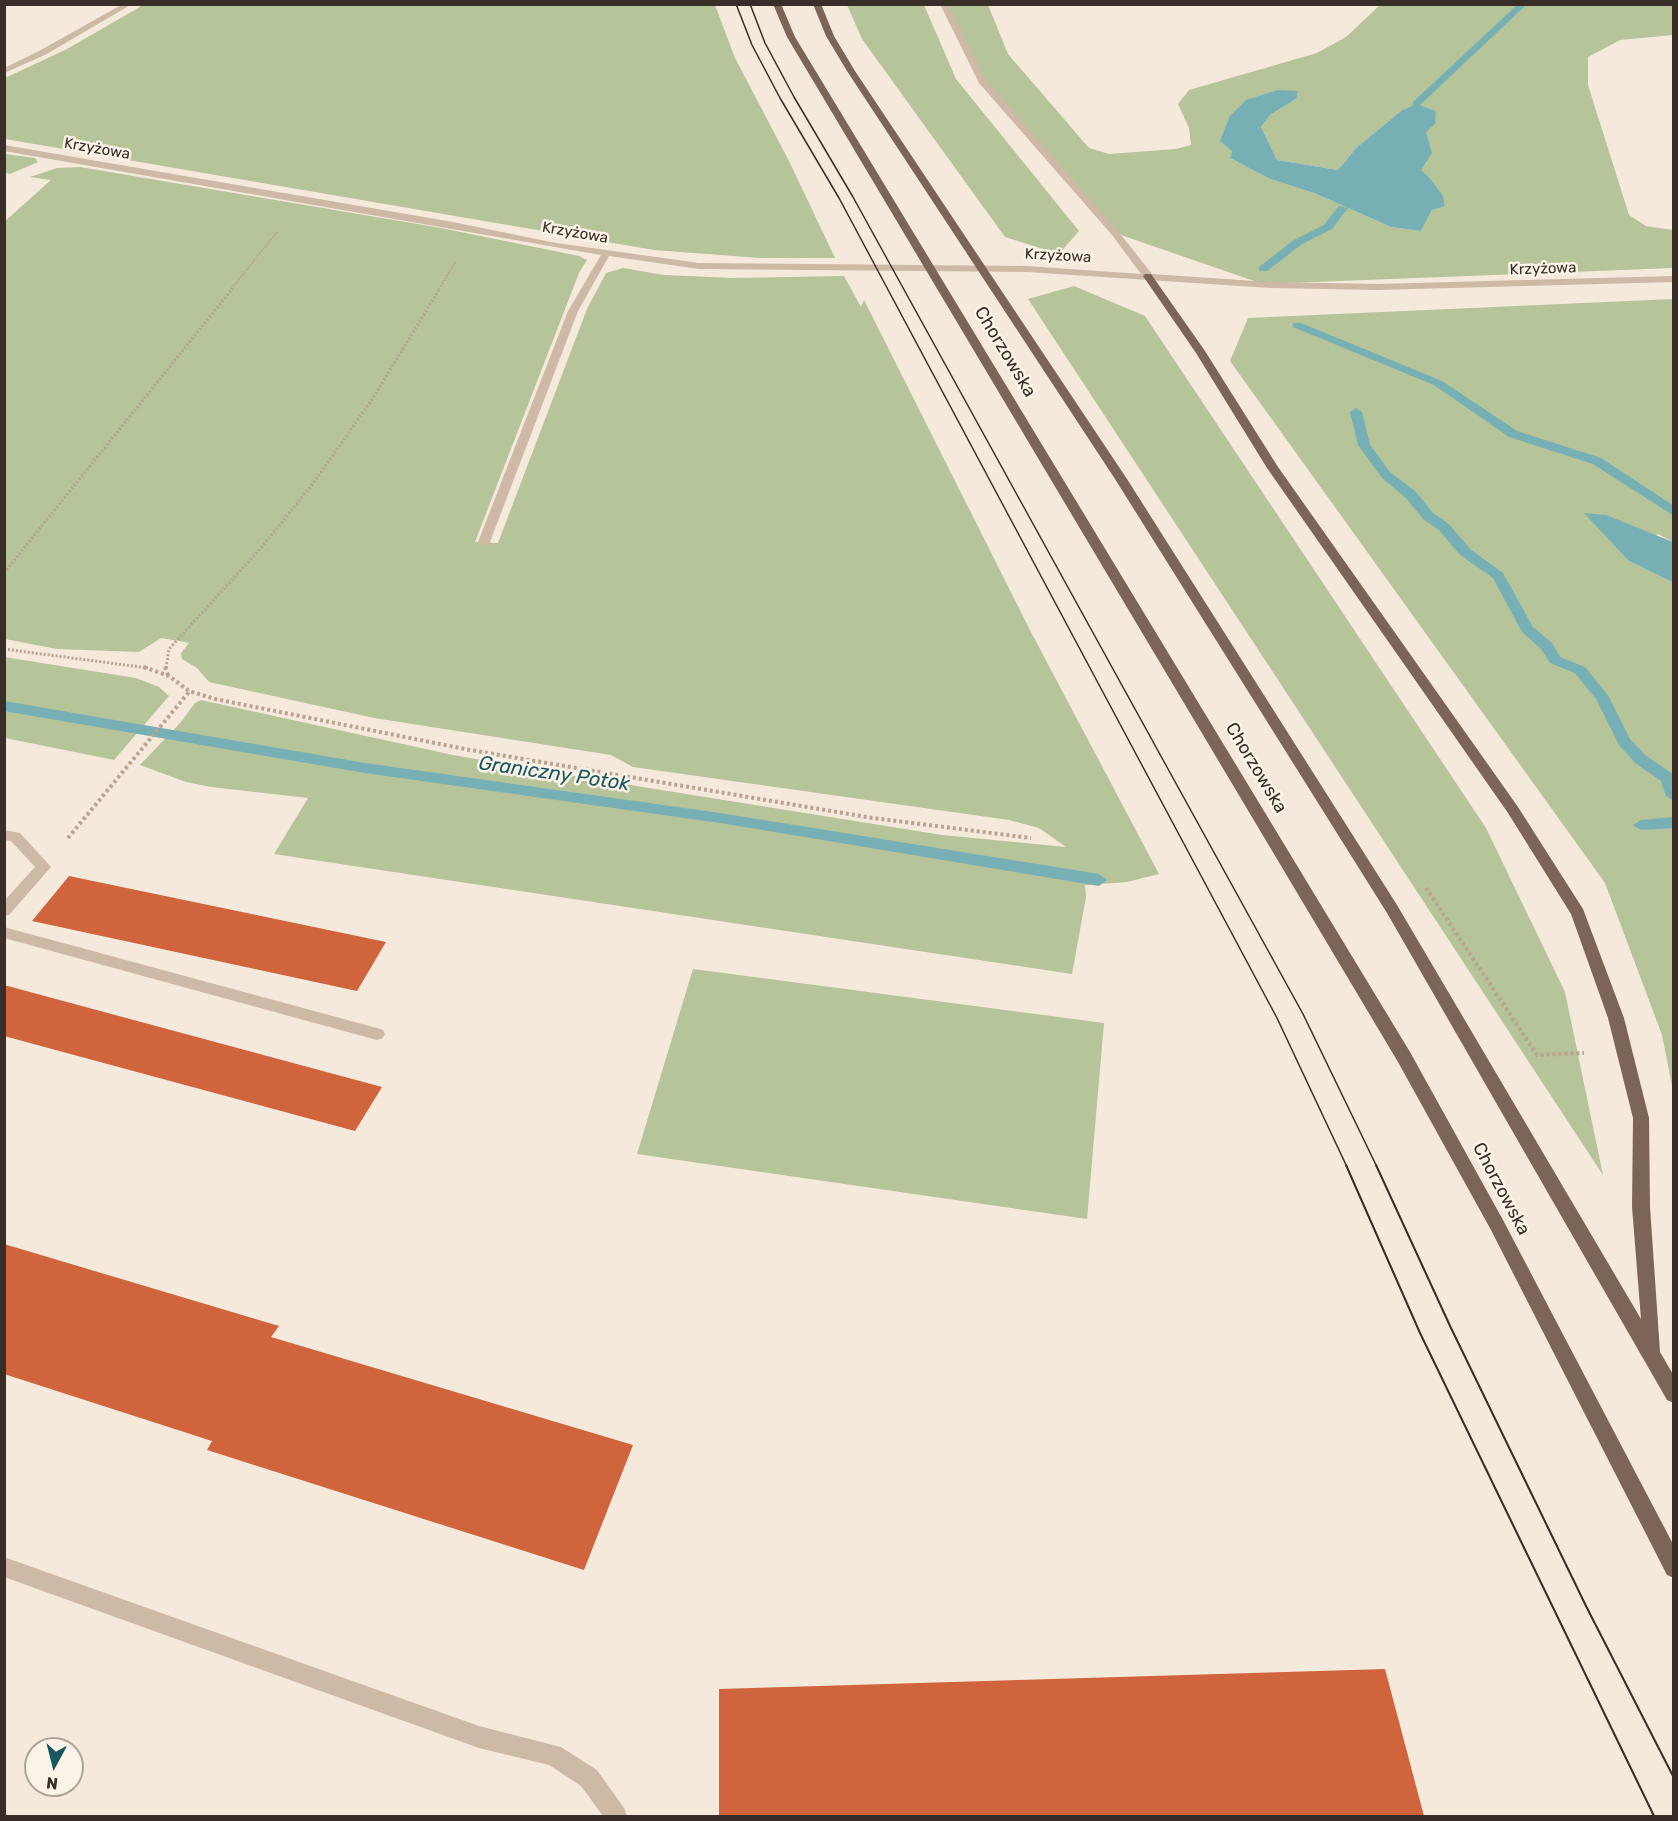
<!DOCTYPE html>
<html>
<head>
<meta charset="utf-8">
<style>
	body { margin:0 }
	#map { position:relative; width:1678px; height:1821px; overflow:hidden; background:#f4e9db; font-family:Rubik,sans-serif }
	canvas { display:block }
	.frame { position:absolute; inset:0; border:6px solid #382d27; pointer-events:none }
	.north { position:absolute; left:24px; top:1737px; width:60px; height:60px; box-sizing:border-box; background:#fbf3e8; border:2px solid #ada49b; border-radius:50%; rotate:187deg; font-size:16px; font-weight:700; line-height:24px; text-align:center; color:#382d27 }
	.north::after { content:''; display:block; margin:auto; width:21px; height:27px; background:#19575e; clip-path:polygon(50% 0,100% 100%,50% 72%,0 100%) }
</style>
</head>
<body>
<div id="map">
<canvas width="1678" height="1821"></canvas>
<div class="frame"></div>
<div class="north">N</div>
</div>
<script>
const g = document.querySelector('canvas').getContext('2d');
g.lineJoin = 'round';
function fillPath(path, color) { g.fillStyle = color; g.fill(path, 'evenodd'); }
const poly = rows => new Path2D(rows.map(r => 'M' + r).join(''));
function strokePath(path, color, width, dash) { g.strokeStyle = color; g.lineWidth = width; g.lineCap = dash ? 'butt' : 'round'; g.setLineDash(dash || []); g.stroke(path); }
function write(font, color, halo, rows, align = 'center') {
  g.font = font + ' Rubik,sans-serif'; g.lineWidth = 5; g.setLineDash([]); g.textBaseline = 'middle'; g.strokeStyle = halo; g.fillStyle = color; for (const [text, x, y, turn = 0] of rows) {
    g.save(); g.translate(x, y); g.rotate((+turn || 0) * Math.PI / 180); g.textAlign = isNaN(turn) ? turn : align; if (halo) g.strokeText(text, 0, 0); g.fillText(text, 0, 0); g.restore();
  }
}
fillPath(poly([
	[145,4,715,5,735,58,789,161,835,258,760,258,654,250,5,139,5,78,67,49],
	[847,5,924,5,956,79,1079,231,1059,254,1005,237,862,39],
	[944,5,988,5,1008,54,1089,148,1109,154,1176,149,1191,145,1189,128,1178,104,1189,90,1317,53,1346,37,1380,5,1673,5,1673,35,1620,40,1588,57,1588,85,1629,215,1646,226,1673,230,1673,268,1263,284,1115,233,982,81],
	[1278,90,1296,99,1270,115,1261,127,1277,160,1338,170,1356,148,1401,111,1436,111,1434,121,1426,132,1420,170,1429,177,1442,196,1445,205,1432,210,1421,231,1391,227,1314,193,1270,179,1230,158,1232,151],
	[5,154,35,158,38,162,10,174,5,173],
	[80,167,441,228,579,256,587,260,579,273,475,542,498,543,587,309,606,273,623,268,664,275,733,278,844,276,861,307,864,300,1032,634,1159,874,1127,882,1085,885,1086,897,1072,974,274,854,308,798,211,787,186,782,140,765,181,722,195,703,201,700,453,755,543,771,942,835,1066,847,1039,828,1009,820,633,767,611,755,374,718,209,682,197,668,182,659,181,653,189,643,179,641,161,638,139,652,57,649,5,639,4,222,51,180,30,177,57,168],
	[1074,286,1145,316,1486,828,1565,992,1603,1175,1028,299],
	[1673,299,1673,542,1658,534,1629,561,1672,582,1673,586,1673,1091,1662,1035,1605,883,1230,361,1248,318],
	[4,657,136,678,159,687,169,696,114,760,5,738],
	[693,969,1104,1023,1087,1219,637,1154]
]), '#b5c499');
fillPath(poly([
	[1278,90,1298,91,1296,99,1270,115,1261,127,1277,160,1338,170,1356,148,1401,111,1416,104,1436,111,1435,124,1426,132,1432,153,1421,170,1429,177,1443,196,1445,206,1432,210,1421,231,1391,227,1314,193,1270,179,1230,158,1232,151,1220,141,1230,116,1246,100],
	[1584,513,1606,515,1673,542,1673,586,1672,582,1629,561]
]), '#77b0b4');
fillPath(poly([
	[1518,4,1527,4,1419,106,1413,106,1413,102,1518,4],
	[1339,206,1348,208,1332,229,1302,244,1267,271,1259,271,1259,267,1294,240,1324,225,1339,206],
	[1293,323,1301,323,1442,381,1517,431,1601,458,1674,506,1674,516,1593,464,1509,437,1434,385,1293,327,1293,323],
	[1356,408,1362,412,1370,445,1390,472,1416,492,1433,513,1449,524,1470,549,1503,573,1533,627,1552,643,1560,657,1585,667,1609,697,1630,739,1645,755,1673,774,1674,801,1666,796,1661,781,1635,763,1619,745,1596,699,1575,673,1550,663,1541,649,1522,632,1493,578,1460,555,1439,530,1423,519,1406,498,1382,478,1358,445,1350,412,1356,408],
	[4,701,365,763,720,813,1099,874,1107,880,1099,886,720,823,365,773,4,711,4,701],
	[1674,817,1674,828,1641,830,1633,825,1641,820,1674,817]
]), '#77b0b4');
fillPath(poly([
	[69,876,386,942,357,991,32,921],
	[4,985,382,1087,355,1131,4,1036],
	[4,1244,279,1326,271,1337,633,1445,584,1570,207,1450,212,1441,4,1374],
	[1385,1669,1424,1816,719,1816,719,1689]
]), '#d0643d');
strokePath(poly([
	[231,289,278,231],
	[439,289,456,261]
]), '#b9a390', 2, [1.5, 1.5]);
strokePath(poly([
	[4,573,233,288],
	[4,649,148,668],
	[166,668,169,649,261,548,312,485,373,398,440,288]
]), '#b9a390', 3, [2, 2]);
strokePath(poly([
	[144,667,169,676,189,691,215,699,470,750,873,818,1031,838],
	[165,667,168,675],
	[68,838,189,692],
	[1426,888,1537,1055,1584,1053]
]), '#b9a390', 4, [3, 3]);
fillPath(poly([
	[123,4,132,4,45,55,4,73,4,68,39,51,123,4],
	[940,4,948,4,986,80,1118,231,1152,274,1270,282,1377,284,1674,276,1674,282,1377,290,1270,288,1027,272,699,269,609,256,578,311,490,542,484,546,478,542,568,311,601,255,4,151,4,145,453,222,556,243,699,263,1027,266,1141,274,1112,235,979,83,940,4],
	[4,830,20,833,51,867,9,915,4,916,4,901,35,867,11,841,4,840,4,830],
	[4,927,377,1028,383,1030,385,1034,383,1038,377,1040,4,938,4,927],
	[4,1557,479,1726,561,1747,597,1770,624,1808,627,1816,603,1816,581,1786,549,1765,479,1748,4,1577,4,1557]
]), '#cdb9a6');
fillPath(poly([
	[773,4,781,4,795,37,1410,1052,1503,1220,1674,1546,1674,1578,1667,1575,1491,1230,1398,1062,787,37,773,4],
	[813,4,821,4,834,36,855,71,1127,479,1397,905,1641,1319,1632,1207,1633,1118,1608,1018,1571,914,1508,813,1267,468,1196,353,1143,276,1145,274,1151,274,1205,351,1278,467,1518,807,1583,909,1624,1018,1649,1118,1650,1207,1660,1352,1674,1376,1674,1403,1667,1400,1387,913,1115,479,847,71,826,36,813,4]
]), '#7c6457');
strokePath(poly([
	[736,4,752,45,780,98,839,198,1277,1018,1347,1167],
	[750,4,765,43,794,97,853,197,1303,1014,1377,1167]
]), '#382d27', 1.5);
strokePath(poly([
	[1346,1165,1420,1333,1654,1816],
	[1376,1165,1451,1328,1587,1608,1674,1778]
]), '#382d27', 2);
write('15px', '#382d27', '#fbf3e8', [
	["Krzyżowa",97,149,10],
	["Krzyżowa",575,233,10],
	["Krzyżowa",1058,256,3],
	["Krzyżowa",1543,269,-2]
]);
write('18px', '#382d27', '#fbf3e8', [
	["Chorzowska",1005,352,59],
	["Chorzowska",1256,768,59],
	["Chorzowska",1501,1189,62]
]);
write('italic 20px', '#19575e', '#fbf3e8', [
	["Graniczny Potok",554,774,8]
]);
</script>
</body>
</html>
